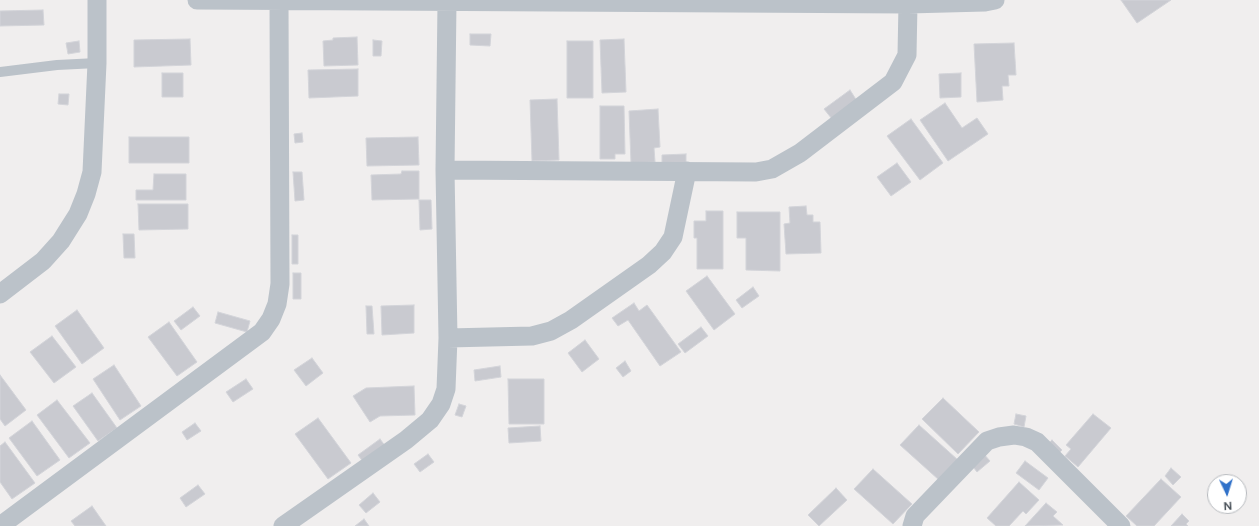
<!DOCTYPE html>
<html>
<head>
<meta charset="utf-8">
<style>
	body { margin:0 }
	#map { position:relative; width:1259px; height:526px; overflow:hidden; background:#f0eeee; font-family:Figtree,sans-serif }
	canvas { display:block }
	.north { position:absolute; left:1207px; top:474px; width:40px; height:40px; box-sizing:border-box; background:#fff; border:1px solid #b6b9bd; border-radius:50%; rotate:176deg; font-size:11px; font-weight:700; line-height:16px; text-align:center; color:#495159 }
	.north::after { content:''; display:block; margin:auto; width:14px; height:18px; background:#3071c9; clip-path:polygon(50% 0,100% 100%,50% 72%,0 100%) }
</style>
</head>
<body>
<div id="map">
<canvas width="1259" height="526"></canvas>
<div class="north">N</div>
</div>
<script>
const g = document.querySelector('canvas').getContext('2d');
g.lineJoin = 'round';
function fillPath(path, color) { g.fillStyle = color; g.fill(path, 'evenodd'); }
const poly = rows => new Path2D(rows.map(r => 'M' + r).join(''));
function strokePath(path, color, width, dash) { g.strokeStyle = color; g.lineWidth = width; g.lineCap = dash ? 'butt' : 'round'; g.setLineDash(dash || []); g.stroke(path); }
const building = poly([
	[1121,0,1171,0,1137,23,1121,0],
	[43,10,44,25,0,26,0,11,43,10],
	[470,34,491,34,490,46,470,45,470,34],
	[357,37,358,65,324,66,323,41,333,40,333,38,357,37],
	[190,39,191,65,134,67,134,40,190,39],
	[624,39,626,92,602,93,600,40,624,39],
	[373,40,382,41,381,56,373,56,373,40],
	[79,41,80,52,68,54,66,43,79,41],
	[567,41,593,41,593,98,567,98,567,41],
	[1014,43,1016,75,1008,75,1009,86,1002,86,1003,100,977,102,974,44,1014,43],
	[358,69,358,96,309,98,308,70,358,69],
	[162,73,183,73,183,97,162,97,162,73],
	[961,73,961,97,940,98,939,74,961,73],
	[850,90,857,101,832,119,824,109,850,90],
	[59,94,69,94,68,105,58,104,59,94],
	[557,99,559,160,532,161,530,100,557,99],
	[945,103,962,128,977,118,988,134,948,161,920,120,945,103],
	[600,106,624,106,625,154,615,154,615,159,600,159,600,106],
	[658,109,660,147,654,148,655,162,631,163,629,111,658,109],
	[911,119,943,163,920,180,887,136,911,119],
	[302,133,303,142,295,143,294,134,302,133],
	[129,137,189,137,189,163,129,163,129,137],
	[418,137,419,165,367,166,366,138,418,137],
	[686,154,686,164,662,165,662,155,686,154],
	[897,163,911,182,891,196,877,177,897,163],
	[402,171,419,171,419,199,372,200,371,175,401,174,402,171],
	[293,172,302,172,304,200,295,201,293,172],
	[154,174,186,174,186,200,136,200,136,190,153,190,154,174],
	[419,200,431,200,432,229,420,230,419,200],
	[138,204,188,204,188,229,139,230,138,204],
	[806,206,807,215,813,215,813,222,820,222,821,253,786,254,784,224,790,223,789,207,806,206],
	[706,211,723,211,723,269,697,269,697,238,694,238,694,221,706,221,706,211],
	[737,212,780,212,780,271,746,270,746,238,737,238,737,212],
	[123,234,134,234,135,258,124,258,123,234],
	[292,235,298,235,298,264,292,264,292,235],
	[293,273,301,273,301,299,293,299,293,273],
	[707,276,735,314,714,330,686,291,707,276],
	[753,287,759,296,742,308,736,300,753,287],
	[634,303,639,311,647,305,681,352,660,366,628,320,618,326,612,318,634,303],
	[414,305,414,333,382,335,381,306,414,305],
	[366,306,372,306,374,334,367,334,366,306],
	[193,307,200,316,181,330,174,321,193,307],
	[77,310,104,348,82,364,55,326,77,310],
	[218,312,250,321,247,332,215,323,218,312],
	[169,322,197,362,177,376,148,337,169,322],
	[701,327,708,336,685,353,678,344,701,327],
	[52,336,76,367,54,383,30,352,52,336],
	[585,340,599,359,582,372,568,353,585,340],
	[312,358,323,373,306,386,294,370,312,358],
	[625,361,631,371,623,377,616,368,625,361],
	[114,365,141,406,120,420,93,379,114,365],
	[500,366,501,377,475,381,474,370,500,366],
	[0,375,26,410,5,426,0,419,0,375],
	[246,379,253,389,233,402,226,392,246,379],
	[508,379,544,379,544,424,509,424,508,379],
	[414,386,415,415,380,416,370,422,353,396,366,388,414,386],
	[92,393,117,428,98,441,73,406,92,393],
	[943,398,979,432,958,454,922,419,943,398],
	[57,400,90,443,69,458,37,415,57,400],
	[459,404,466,406,462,417,455,415,459,404],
	[1016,414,1026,416,1024,427,1014,424,1016,414],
	[1093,414,1111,428,1078,467,1065,456,1071,449,1066,445,1093,414],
	[318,418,351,463,328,479,295,434,318,418],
	[32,421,60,460,37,476,9,438,32,421],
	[195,423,201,431,187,440,182,432,195,423],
	[919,425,958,460,939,480,900,445,919,425],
	[540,426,541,441,509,443,508,428,540,426],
	[380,439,386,447,364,463,358,455,380,439],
	[1052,440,1062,450,1055,457,1045,447,1052,440],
	[5,442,35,483,12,499,0,482,0,446,5,442],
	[983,453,990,461,977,472,970,463,983,453],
	[428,454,434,462,420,472,414,464,428,454],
	[1025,461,1048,478,1039,490,1016,473,1025,461],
	[1171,468,1181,477,1173,485,1165,476,1171,468],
	[873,469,912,504,893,524,854,489,873,469],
	[1161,479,1181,497,1154,526,1137,526,1126,516,1161,479],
	[1019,482,1039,500,1026,514,1023,511,1009,526,996,526,987,518,1019,482],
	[198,485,205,494,186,507,180,498,198,485],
	[836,488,847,500,819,526,808,515,836,488],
	[373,493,380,502,366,513,359,505,373,493],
	[1046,503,1057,512,1053,516,1063,525,1025,526,1046,503],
	[92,506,106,526,75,526,71,521,92,506],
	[1182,514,1189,521,1186,524,1188,526,1171,526,1182,514],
	[364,519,369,526,355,526,364,519]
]);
fillPath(building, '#c9cad0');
strokePath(building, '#d3d4d9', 1);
strokePath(poly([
	[0,72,57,65,97,63]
]), '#bbc2c9', 10);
strokePath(poly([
	[197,0,908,4,985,2,995,0],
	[445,170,756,172,772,169,800,153,893,82,907,55,908,4],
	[0,294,43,261,61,241,78,214,86,194,92,172,97,63,97,0],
	[448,338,532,336,551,331,571,320,649,265,663,252,673,237,687,171],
	[0,526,262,332,271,319,277,304,280,284,279,1],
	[283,526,406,440,430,420,441,404,446,389,448,338,445,170,447,2],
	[912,526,915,516,987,441,999,437,1014,435,1026,437,1037,442,1121,526]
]), '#bbc2c9', 19);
</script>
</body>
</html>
